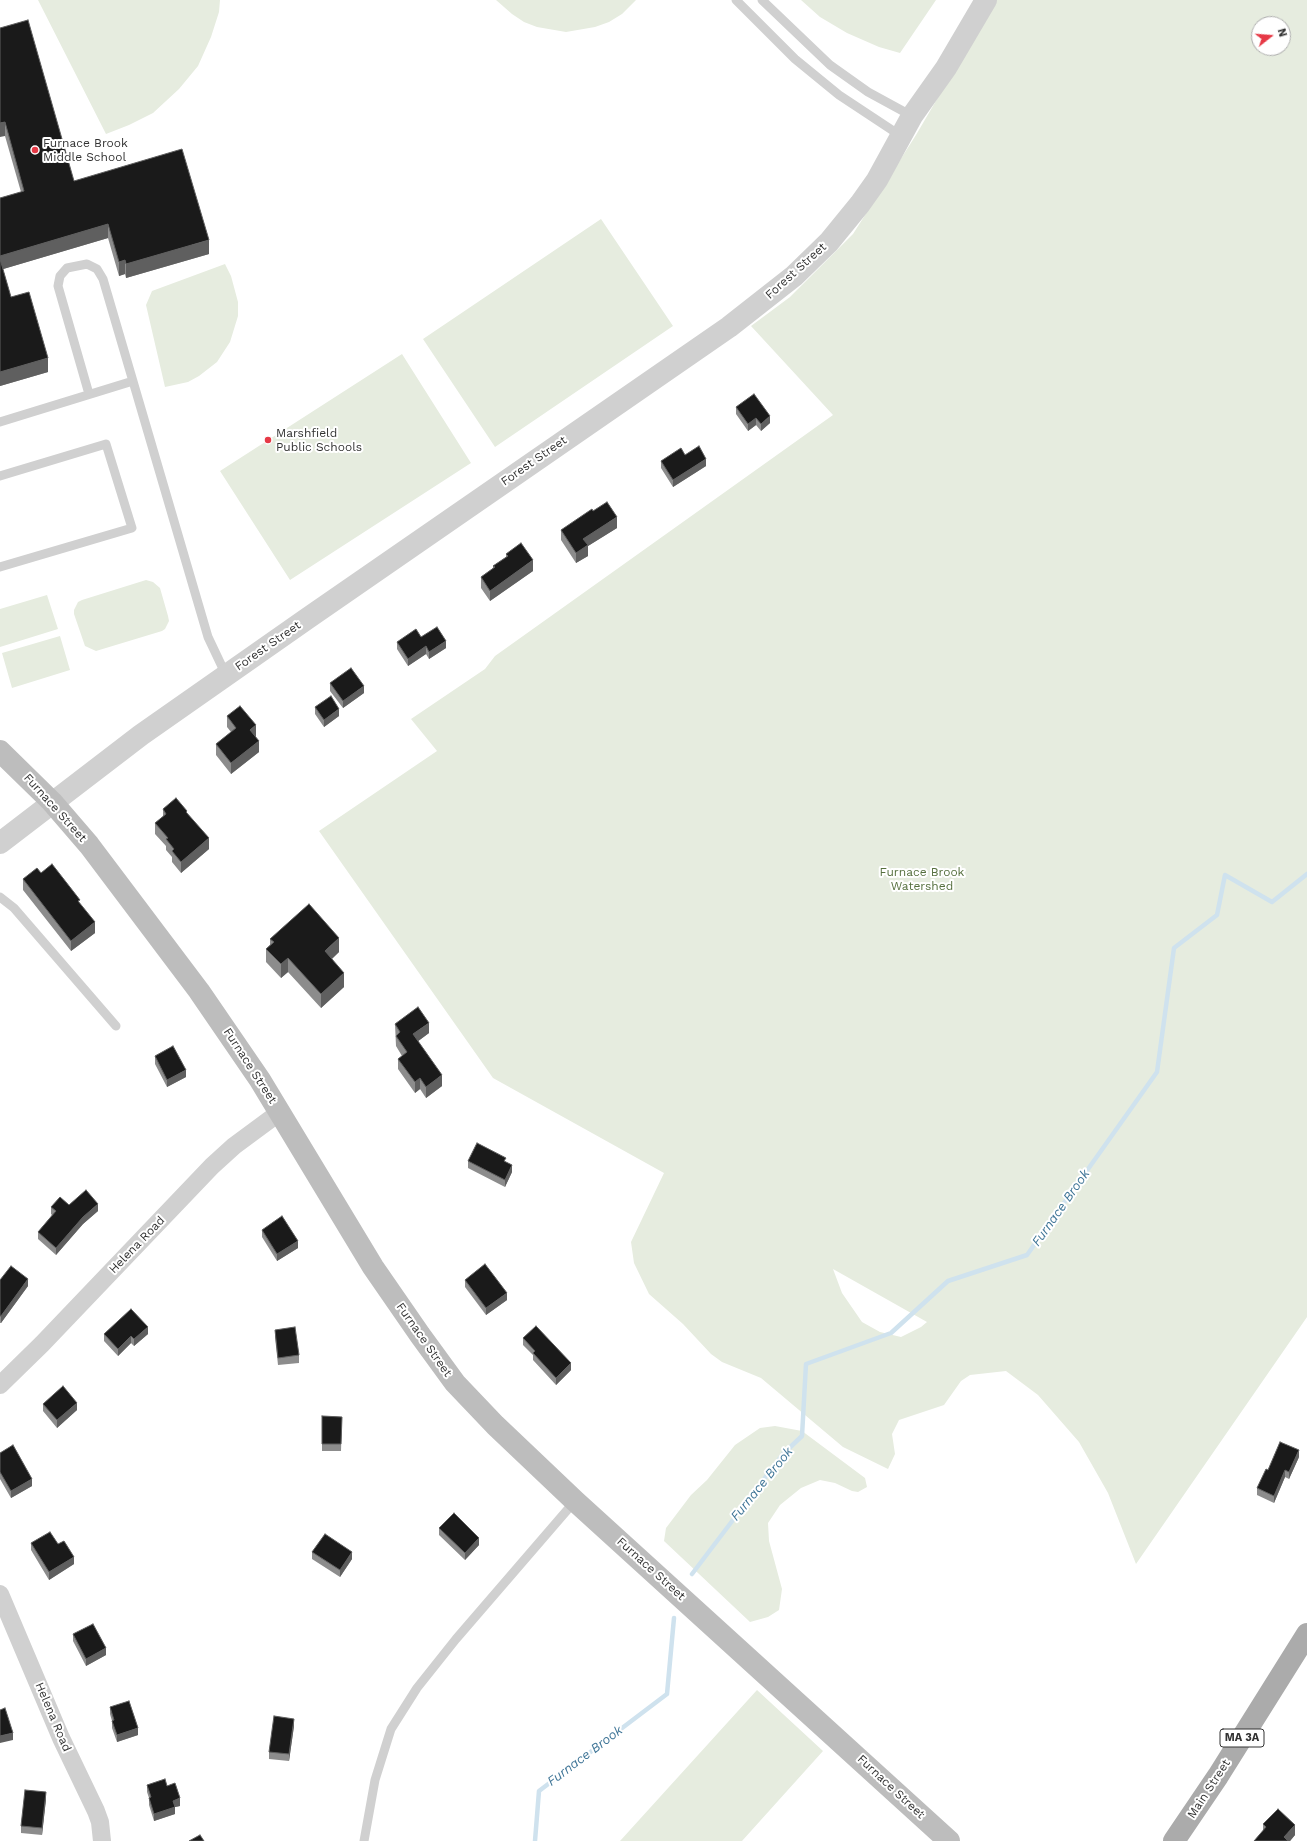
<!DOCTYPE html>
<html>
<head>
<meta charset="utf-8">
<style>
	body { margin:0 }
	#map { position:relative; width:1307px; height:1841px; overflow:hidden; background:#fff; font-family:"Work Sans",sans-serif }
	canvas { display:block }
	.north { position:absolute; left:1251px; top:16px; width:40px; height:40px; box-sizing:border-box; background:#fff; border:1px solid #adadad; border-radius:50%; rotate:73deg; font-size:11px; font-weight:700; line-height:16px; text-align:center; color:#333 }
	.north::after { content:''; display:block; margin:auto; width:14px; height:18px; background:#e63946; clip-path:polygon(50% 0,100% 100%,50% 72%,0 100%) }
</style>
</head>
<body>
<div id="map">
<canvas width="1307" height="1841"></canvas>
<div class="north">N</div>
</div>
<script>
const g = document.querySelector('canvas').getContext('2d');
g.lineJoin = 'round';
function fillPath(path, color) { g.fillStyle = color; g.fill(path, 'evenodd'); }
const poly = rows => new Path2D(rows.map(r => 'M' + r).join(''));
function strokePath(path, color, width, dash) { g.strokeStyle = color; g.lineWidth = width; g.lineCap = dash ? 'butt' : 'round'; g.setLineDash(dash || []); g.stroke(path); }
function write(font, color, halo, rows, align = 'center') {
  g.font = font + ' "Work Sans",sans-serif'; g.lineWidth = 4; g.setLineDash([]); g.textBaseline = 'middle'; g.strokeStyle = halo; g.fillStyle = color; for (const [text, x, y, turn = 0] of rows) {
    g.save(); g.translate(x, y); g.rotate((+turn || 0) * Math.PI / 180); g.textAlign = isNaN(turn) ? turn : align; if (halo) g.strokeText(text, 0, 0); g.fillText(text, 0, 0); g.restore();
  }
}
fillPath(poly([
	[38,0,220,0,219,12,211,37,198,66,179,89,153,113,129,125,106,134],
	[496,0,636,0,622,14,609,22,595,27,566,32,537,27,524,22,512,14],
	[801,0,936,0,900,53,879,47,847,33,820,17],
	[995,0,1307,0,1307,1317,1136,1564,1108,1493,1079,1442,1038,1395,1006,1371,970,1375,961,1381,944,1405,899,1420,892,1434,895,1454,888,1469,843,1447,761,1378,722,1362,711,1354,683,1324,649,1294,634,1263,631,1242,664,1173,493,1078,319,831,437,751,411,719,485,669,495,656,833,415,751,326,790,297,853,234,916,135],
	[1259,24,1283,24,1283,48,1259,48],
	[833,1269,927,1322,921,1327,901,1337,880,1332,862,1322,842,1293],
	[601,219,673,326,495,447,423,339],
	[225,264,231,276,238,302,238,316,230,342,217,362,199,376,188,382,165,387,146,305,152,291],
	[402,354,471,463,290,580,220,471],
	[146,580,153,582,160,588,168,616,169,621,165,629,162,631,96,651,85,646,74,614,74,610,78,602,82,600],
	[47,595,58,629,0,647,0,609],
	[60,636,70,670,12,688,2,653],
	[775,1426,802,1431,865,1478,867,1487,858,1492,852,1491,835,1483,820,1480,801,1488,780,1505,768,1523,769,1541,782,1589,779,1610,768,1617,750,1622,664,1541,666,1528,691,1495,707,1480,735,1445,760,1428],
	[757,1690,823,1751,742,1841,620,1841]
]), '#e6ecdf');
strokePath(poly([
	[692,1574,783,1454,802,1436,806,1364,891,1333,948,1281,1027,1255,1157,1072,1174,948,1217,915,1225,875,1272,902,1307,874],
	[535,1841,539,1791,667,1694,674,1618]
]), '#cfe2ee', 4.5);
strokePath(poly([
	[736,0,795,59,839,95,901,136],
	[762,0,830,65,868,92,912,116],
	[89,394,58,286,60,276,67,268,87,264,97,269,103,279,208,637,226,675],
	[0,422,133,381],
	[0,476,106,444,132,528,0,567],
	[0,897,14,908,116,1026],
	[364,1841,375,1780,391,1729,417,1688,456,1639,575,1501]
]), '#d0d0d0', 9);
strokePath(poly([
	[0,1385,42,1344,212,1166,234,1146,280,1112],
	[0,1594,61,1738,96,1811,100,1822,102,1841]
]), '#d0d0d0', 18);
strokePath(poly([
	[0,843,141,735,308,618,729,327,794,276,829,242,860,204,877,180,912,116,946,68,986,0]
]), '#d0d0d0', 22);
strokePath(poly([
	[0,751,52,802,89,845,199,991,260,1080,373,1267,420,1335,455,1383,495,1425,575,1501,949,1841]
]), '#bdbdbd', 22);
strokePath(poly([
	[1174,1841,1218,1776,1307,1634]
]), '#ababab', 22);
fillPath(poly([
	[0,28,74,181,209,254,126,278,125,274,119,276,108,238,3,269,11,297,48,372,0,386,0,198,21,192,5,136],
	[736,407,770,423,761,431,756,425,748,431,736,414],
	[685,455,706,466,673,487,661,468,661,461],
	[593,511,617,528,588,546,588,556,576,563,561,540,561,530],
	[506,554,533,571,490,601,481,588,481,577,493,568,493,566,506,557],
	[421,637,446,648,429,659,426,654,408,666,397,649,397,642],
	[330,683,364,693,343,708,330,691],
	[315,707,339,716,324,727,315,714],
	[227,716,256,736,255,737,259,752,231,774,216,755,216,744,231,732,227,727],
	[163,809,187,814,209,849,181,873,172,862,172,857,166,850,166,846,155,834,155,823,163,817],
	[41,873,80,904,95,933,71,951,23,890,23,879],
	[270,939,339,952,332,959,344,987,321,1008,288,972,281,978,266,962,266,949,270,945],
	[395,1024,429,1033,418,1041,442,1086,426,1098,420,1089,415,1093,398,1069,398,1059,402,1056,396,1046],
	[155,1056,186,1077,167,1087,155,1064],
	[468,1161,506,1162,512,1172,505,1187,468,1168],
	[69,1205,98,1211,83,1224,56,1255,38,1239,38,1232,52,1215,51,1214,51,1207],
	[262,1230,298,1248,277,1261,262,1237],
	[0,1280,28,1286,1,1323,0,1323],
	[465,1280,507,1300,486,1315,465,1287],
	[275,1330,299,1355,299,1363,278,1365,275,1337],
	[104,1334,148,1334,134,1346,131,1343,118,1356,104,1341],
	[523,1338,571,1370,556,1385,533,1360,533,1355,523,1345],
	[43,1404,77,1410,57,1428,43,1411],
	[322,1416,342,1417,341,1451,322,1451],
	[0,1453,32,1486,11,1498,0,1479],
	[1299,1457,1289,1479,1285,1477,1274,1503,1257,1495,1257,1488,1268,1470],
	[439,1528,479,1545,465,1560,439,1535],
	[31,1543,58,1544,74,1564,49,1580,31,1550],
	[312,1552,352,1559,340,1577,312,1559],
	[73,1634,106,1655,86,1666,73,1641],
	[110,1707,138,1735,117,1742,112,1728,112,1721,110,1714],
	[294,1726,289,1761,269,1759,269,1752],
	[147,1785,167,1786,180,1806,175,1807,175,1814,154,1821,149,1805,149,1798,147,1792],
	[46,1799,42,1835,21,1833,21,1826],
	[1263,1824,1295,1835,1290,1841,1254,1841,1263,1831]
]), '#8c8c8c');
fillPath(poly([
	[5,122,5,136,0,137,0,123],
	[108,224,108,238,0,270,0,256],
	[209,240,209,254,126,278,126,264],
	[125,260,125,274,119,276,119,262],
	[48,358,48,372,0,386,0,372],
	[770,416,770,423,761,431,761,424],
	[756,418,756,425,748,431,748,424],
	[706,459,706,466,673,487,673,480],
	[617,517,617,528,588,546,588,556,576,563,576,553,583,539],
	[533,560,533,571,490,601,490,591],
	[446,641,446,648,429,659,429,652],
	[426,646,426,654,408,666,408,659],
	[364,686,364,693,343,708,343,701],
	[339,709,339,716,324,727,324,720],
	[256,725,256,736,250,741,250,730],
	[259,741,259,752,231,774,231,763],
	[209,838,209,849,181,873,181,862],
	[95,922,95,933,71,951,71,941],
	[339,938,339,952,325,965,325,951],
	[288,958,288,972,281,978,281,964],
	[344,973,344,987,321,1008,321,994],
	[429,1023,429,1033,413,1045,413,1034],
	[186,1070,186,1077,167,1087,167,1080],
	[442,1075,442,1086,426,1098,426,1087],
	[420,1078,420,1089,415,1093,415,1082],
	[512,1165,512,1172,505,1187,505,1180],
	[98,1204,98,1211,83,1224,56,1255,56,1248,83,1217],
	[298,1241,298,1248,277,1261,277,1254],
	[28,1279,28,1286,1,1323,1,1316],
	[507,1293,507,1300,486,1315,486,1308],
	[148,1327,148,1334,134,1346,134,1339],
	[131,1336,131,1343,118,1356,118,1349],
	[571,1363,571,1370,556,1385,556,1378],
	[77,1403,77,1410,57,1428,57,1420],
	[1299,1450,1299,1457,1289,1479,1289,1472],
	[1285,1470,1285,1477,1274,1503,1274,1496],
	[32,1479,32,1486,11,1498,11,1491],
	[479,1538,479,1545,465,1560,465,1553],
	[352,1552,352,1559,340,1577,340,1570],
	[74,1557,74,1564,49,1580,49,1572],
	[106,1648,106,1655,86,1666,86,1659],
	[294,1719,294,1726,289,1761,289,1754],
	[138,1728,138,1735,117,1742,117,1735],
	[13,1733,13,1740,0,1743,0,1736],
	[46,1792,46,1799,42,1835,42,1828],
	[180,1798,180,1806,175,1807,175,1814,154,1821,154,1814,173,1801],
	[1295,1825,1295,1835,1290,1841,1284,1841,1284,1837]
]), '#5f5f5f');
const building = poly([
	[28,20,74,181,182,149,209,240,126,264,125,260,119,262,108,224,0,256,0,198,24,191,5,122,0,123,0,28,28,20],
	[0,259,11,297,29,292,48,358,0,372,0,259],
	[754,394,770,416,761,424,756,418,748,424,736,407,754,394],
	[699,446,706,459,673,480,661,461,681,448,685,455,699,446],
	[607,502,617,517,583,539,588,545,576,553,561,530,592,509,593,511,607,502],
	[521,543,533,560,490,591,481,577,495,567,493,566,508,556,506,554,521,543],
	[437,627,446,641,429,652,426,646,408,659,397,642,416,629,421,637,437,627],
	[351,668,364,686,343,701,330,683,351,668],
	[331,696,339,709,324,720,315,707,331,696],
	[240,706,256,725,250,730,259,741,231,763,216,744,236,728,227,716,240,706],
	[176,798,187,811,186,812,209,838,181,862,172,851,174,849,166,839,168,838,155,823,166,814,163,809,176,798],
	[52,864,80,900,78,901,95,922,71,941,23,879,37,868,41,873,52,864],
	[309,904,339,938,325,951,344,973,321,994,288,958,281,964,266,949,274,942,270,939,309,904],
	[418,1007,429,1023,413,1034,442,1075,426,1087,420,1078,415,1082,398,1059,407,1052,396,1036,400,1032,395,1024,418,1007],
	[173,1046,186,1070,167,1080,155,1056,173,1046],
	[477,1143,506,1158,504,1161,512,1165,505,1180,468,1161,477,1143],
	[86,1190,98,1204,83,1217,56,1248,38,1232,56,1211,51,1207,60,1197,69,1205,86,1190],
	[282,1216,298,1241,277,1254,262,1230,282,1216],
	[485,1264,507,1293,486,1308,465,1280,485,1264],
	[11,1266,28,1279,1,1316,0,1316,0,1280,11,1266],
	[131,1309,148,1327,134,1339,131,1336,118,1349,104,1334,131,1309],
	[536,1326,571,1363,556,1378,533,1353,535,1351,523,1338,536,1326],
	[295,1327,299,1355,278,1358,275,1330,295,1327],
	[63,1386,77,1403,57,1420,43,1404,63,1386],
	[322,1416,342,1417,341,1444,322,1444,322,1416],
	[1280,1442,1299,1450,1289,1472,1285,1470,1274,1496,1257,1488,1266,1469,1268,1470,1280,1442],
	[13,1445,32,1479,11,1491,0,1472,0,1453,13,1445],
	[454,1513,479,1538,465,1553,439,1528,454,1513],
	[50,1532,58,1544,64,1541,74,1557,49,1572,31,1543,50,1532],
	[325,1534,352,1552,340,1570,312,1552,325,1534],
	[93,1624,106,1648,86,1659,73,1634,93,1624],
	[129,1701,138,1728,117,1735,112,1721,114,1720,110,1707,129,1701],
	[5,1708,13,1733,0,1736,0,1710,5,1708],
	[274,1716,294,1719,289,1754,269,1752,274,1716],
	[165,1779,167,1786,175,1783,180,1798,173,1801,175,1807,154,1814,149,1798,151,1797,147,1785,165,1779],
	[25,1790,46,1792,42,1828,21,1826,25,1790],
	[1278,1809,1295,1825,1284,1837,1288,1841,1254,1841,1266,1827,1263,1824,1278,1809],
	[200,1835,204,1841,189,1841,200,1835]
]);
fillPath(building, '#1a1a1a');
strokePath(building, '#5f5f5f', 1);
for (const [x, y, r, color] of [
	[35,150,4,"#e63946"],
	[268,440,4,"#e63946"]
]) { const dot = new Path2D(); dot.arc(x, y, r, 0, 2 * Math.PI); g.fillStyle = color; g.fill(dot); strokePath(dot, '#fff', 1.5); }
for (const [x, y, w] of [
	[1242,1738,44]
]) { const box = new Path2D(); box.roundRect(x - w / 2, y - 9, w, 18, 3); g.fillStyle = '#fff'; g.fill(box); strokePath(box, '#333', 1); }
write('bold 11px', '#333', null, [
	["MA 3A",1242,1738]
]);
write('12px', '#333', '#fff', [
	["Furnace Brook",43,143],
	["Middle School",43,157],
	["Marshfield",276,433],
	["Public Schools",276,447]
], 'left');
write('12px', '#333', '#fff', [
	["Forest Street",796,271,-42],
	["Forest Street",534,461,-35],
	["Forest Street",268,646,-35],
	["Furnace Street",55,808,48],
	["Furnace Street",250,1066,57],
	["Helena Road",137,1245,-46],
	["Furnace Street",424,1340,55],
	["Furnace Street",651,1569,42],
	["Helena Road",53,1717,67],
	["Furnace Street",891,1787,43],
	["Main Street",1209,1789,-57]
]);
write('12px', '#56703f', '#fff', [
	["Furnace Brook",922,872],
	["Watershed",922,886]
]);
write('italic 13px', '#3f7597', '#fff', [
	["Furnace Brook",1061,1208,-55],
	["Furnace Brook",762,1484,-51],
	["Furnace Brook",585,1756,-37]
]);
</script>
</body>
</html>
